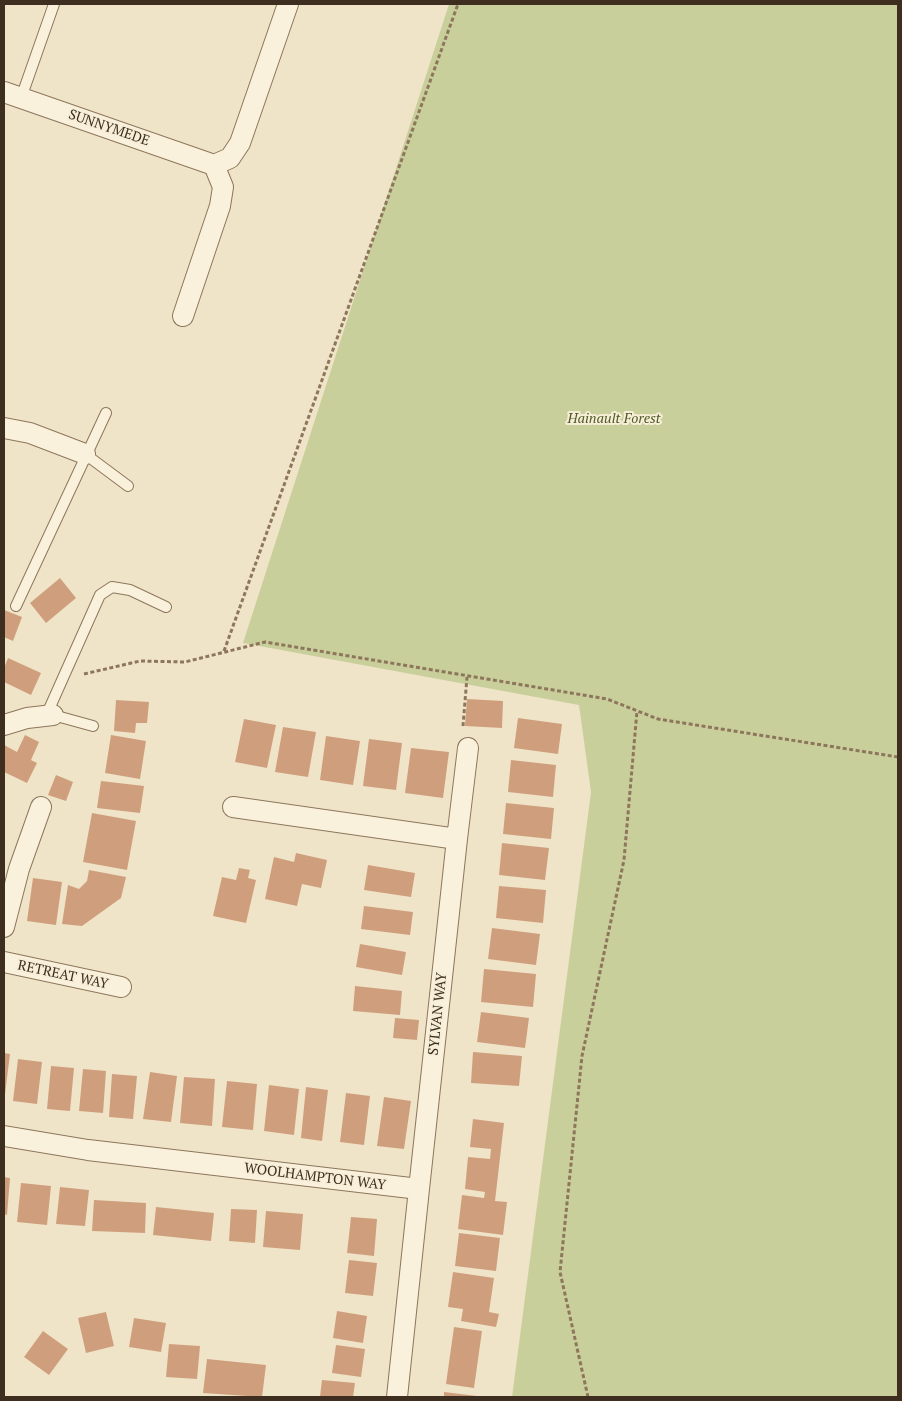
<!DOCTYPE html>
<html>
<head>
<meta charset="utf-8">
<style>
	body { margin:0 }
	#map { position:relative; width:902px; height:1401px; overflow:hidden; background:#f0e4c8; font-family:"PT Serif",serif }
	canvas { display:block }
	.frame { position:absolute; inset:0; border:5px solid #3d2e20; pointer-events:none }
</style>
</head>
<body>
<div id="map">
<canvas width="902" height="1401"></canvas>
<div class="frame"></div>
</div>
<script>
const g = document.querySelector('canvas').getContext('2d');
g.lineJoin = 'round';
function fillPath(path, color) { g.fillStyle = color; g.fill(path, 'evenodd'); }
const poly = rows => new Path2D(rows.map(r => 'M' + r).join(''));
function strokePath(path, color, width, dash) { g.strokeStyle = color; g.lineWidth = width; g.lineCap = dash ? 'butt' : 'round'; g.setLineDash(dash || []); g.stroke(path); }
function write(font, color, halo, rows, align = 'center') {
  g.font = font + ' "PT Serif",serif'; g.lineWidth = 4; g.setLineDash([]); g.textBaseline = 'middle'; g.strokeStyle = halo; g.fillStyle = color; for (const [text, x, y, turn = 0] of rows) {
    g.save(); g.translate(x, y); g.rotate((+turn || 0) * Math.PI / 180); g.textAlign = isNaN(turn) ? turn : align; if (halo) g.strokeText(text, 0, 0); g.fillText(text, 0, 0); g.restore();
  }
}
fillPath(poly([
	[449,4,898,4,898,1397,512,1397,591,792,579,705,243,643]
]), '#c9cf9b');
fillPath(poly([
	[60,578,76,598,46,623,30,603],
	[4,610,22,617,13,641,4,637],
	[8,658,41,673,31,695,4,682,4,668],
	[467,699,503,701,502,728,465,726],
	[116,700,149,702,147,723,136,723,135,733,114,731],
	[518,718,562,724,558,754,514,748],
	[244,719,276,725,267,768,235,762],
	[283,727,316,732,308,777,275,772],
	[25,735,39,742,31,760,37,763,27,783,4,772,4,745,17,752],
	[111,735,146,741,140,779,105,773],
	[326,736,360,741,353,785,320,780],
	[369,739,402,743,396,790,363,786],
	[411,748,449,752,443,798,405,793],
	[511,760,556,765,553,797,508,792],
	[56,775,73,782,66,801,48,795],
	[101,781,144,786,140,813,97,808],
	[506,803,554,808,551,839,503,834],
	[92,813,136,821,127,870,83,862],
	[502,843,549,848,545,880,499,875],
	[296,853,327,860,321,888,302,884,297,906,265,899,274,857,294,862],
	[368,865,415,873,411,897,364,890],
	[239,868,250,870,248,878,256,880,246,923,213,916,222,877,236,880],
	[89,870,126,877,121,898,82,926,62,924,68,885,79,889,87,881],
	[33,878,62,882,56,925,27,921],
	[499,886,546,890,543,923,496,918],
	[364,906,413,912,410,935,361,929],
	[492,928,540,934,536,965,488,959],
	[360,944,406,952,402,975,356,967],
	[484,969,536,974,533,1007,481,1002],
	[355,986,402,991,400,1015,353,1011],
	[481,1012,529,1018,525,1048,477,1042],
	[395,1018,419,1020,417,1040,393,1038],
	[473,1052,522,1056,519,1086,471,1083],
	[4,1053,10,1054,5,1094,4,1094],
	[18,1059,42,1062,37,1104,13,1101],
	[51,1066,74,1068,70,1111,47,1109],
	[83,1069,106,1071,103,1113,79,1111],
	[150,1072,177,1076,171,1122,143,1119],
	[112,1074,137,1076,133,1119,109,1117],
	[184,1077,215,1079,212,1126,180,1123],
	[227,1081,257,1084,253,1130,222,1127],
	[269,1085,299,1089,294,1135,264,1131],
	[306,1087,328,1090,322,1141,301,1138],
	[346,1093,370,1096,364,1145,340,1142],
	[384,1097,411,1101,404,1149,377,1146],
	[473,1119,504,1123,495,1201,507,1202,503,1235,458,1229,462,1195,484,1198,485,1192,465,1189,468,1157,490,1159,491,1149,470,1147],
	[4,1177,10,1178,7,1215,4,1214],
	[21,1183,51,1186,47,1225,17,1222],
	[60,1187,89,1190,85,1226,56,1224],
	[94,1200,146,1203,145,1233,92,1231],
	[156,1207,214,1213,211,1241,153,1235],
	[231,1209,257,1210,255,1243,229,1241],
	[266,1211,303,1214,300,1250,263,1247],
	[351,1217,377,1219,374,1256,347,1253],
	[459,1233,500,1238,496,1271,455,1266],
	[349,1260,377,1263,373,1296,345,1293],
	[453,1272,494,1278,489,1312,499,1314,496,1327,461,1321,463,1309,448,1307],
	[337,1311,367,1316,363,1343,333,1338],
	[106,1312,114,1346,86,1353,78,1318],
	[134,1318,166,1323,161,1352,129,1347],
	[454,1327,482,1331,474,1388,446,1384],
	[43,1331,68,1349,49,1375,24,1357],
	[169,1344,200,1346,197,1379,166,1377],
	[336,1345,365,1349,361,1377,332,1373],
	[207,1359,266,1365,262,1397,203,1393],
	[322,1380,355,1383,353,1397,320,1397],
	[444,1392,477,1396,477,1397,444,1397]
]), '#cf9f7d');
const lane = poly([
	[21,98,54,4],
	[85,454,128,486],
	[16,606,106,413],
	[53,715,93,726],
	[46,716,100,595,112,587,130,590,166,607]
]);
const street = poly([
	[4,92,214,165,230,158,240,143,288,4],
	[183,316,220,206,223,187,214,165],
	[4,428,30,433,85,454],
	[4,725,27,718,53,715],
	[233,807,457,839,468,748],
	[4,927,19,869,41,807],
	[4,962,121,987],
	[4,1136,88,1150,419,1189,397,1397],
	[419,1189,457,839]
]);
strokePath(lane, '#8d765c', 12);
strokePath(street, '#8d765c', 22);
strokePath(poly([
	[224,651,458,4],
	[84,674,140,661,185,662,265,642,607,699,658,719,898,757],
	[463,726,467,677],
	[588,1397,560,1272,582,1056,624,860,637,711]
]), '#8d765c', 3, [4, 2.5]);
strokePath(lane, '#faf1dc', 10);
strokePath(street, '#faf1dc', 20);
write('14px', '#3d2e20', '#f7eed8', [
	["SUNNYMEDE",109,128,19],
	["RETREAT WAY",63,975,12],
	["SYLVAN WAY",438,1014,-84],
	["WOOLHAMPTON WAY",315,1177,7]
]);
write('italic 14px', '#4d5a26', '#f7eed8', [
	["Hainault Forest",614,419]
]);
</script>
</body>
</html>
